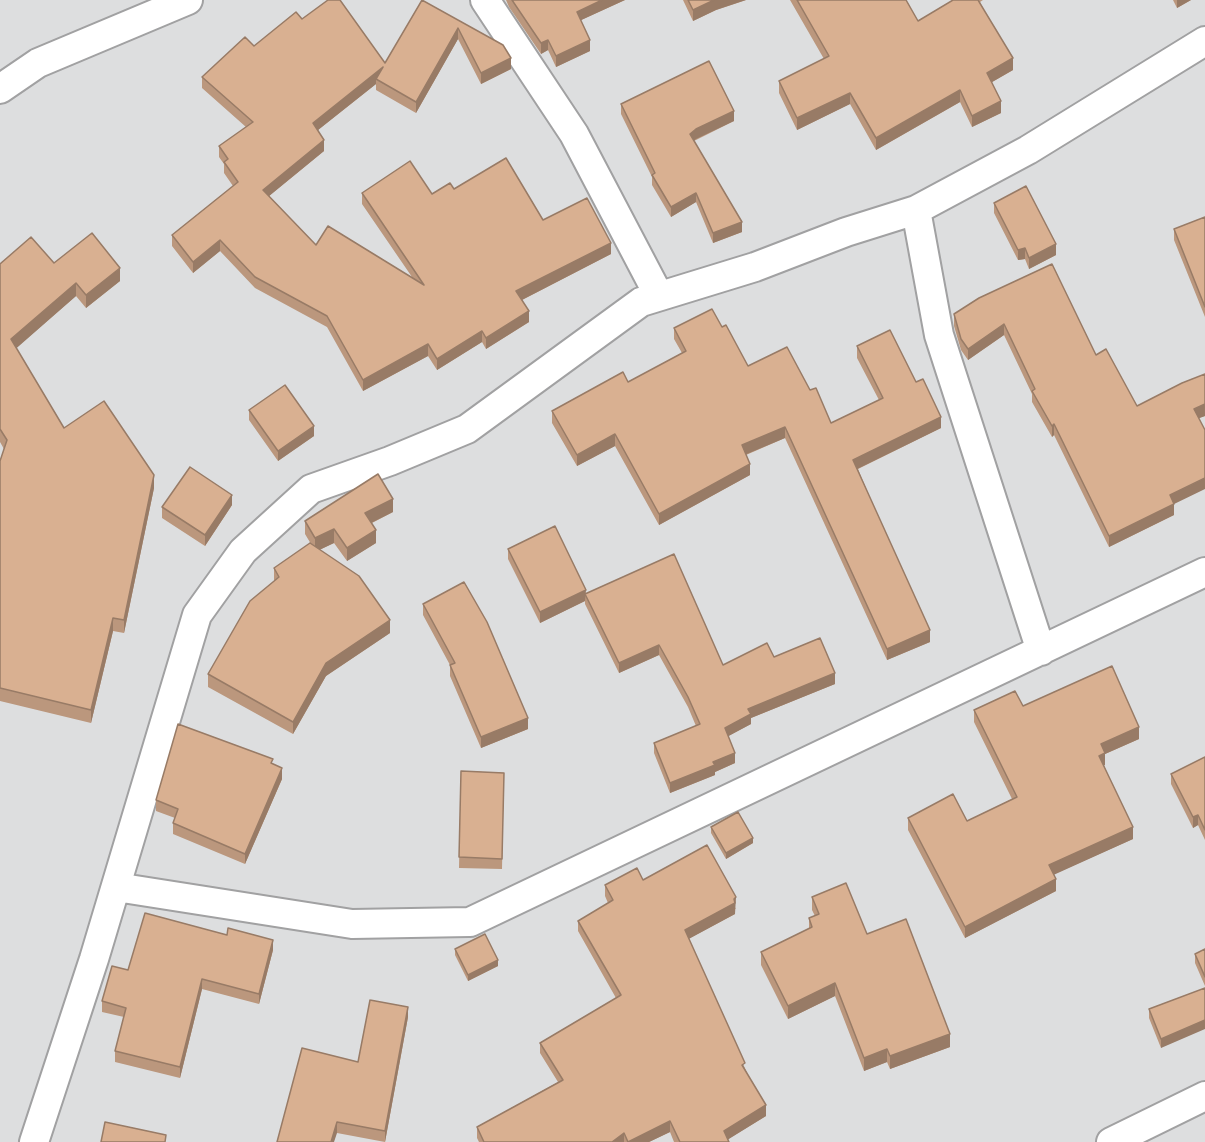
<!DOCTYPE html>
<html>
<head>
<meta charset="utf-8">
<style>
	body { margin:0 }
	canvas { display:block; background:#dddedf }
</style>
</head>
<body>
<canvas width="1205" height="1142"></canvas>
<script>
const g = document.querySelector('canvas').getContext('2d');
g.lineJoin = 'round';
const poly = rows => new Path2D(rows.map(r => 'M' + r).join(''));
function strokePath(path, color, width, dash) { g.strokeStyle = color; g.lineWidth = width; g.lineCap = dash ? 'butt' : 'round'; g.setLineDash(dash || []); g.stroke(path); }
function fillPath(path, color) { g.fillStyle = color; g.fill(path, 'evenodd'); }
const minor = poly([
	[485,0,574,134,659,296],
	[0,89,38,63,188,0],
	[916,210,939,335,1041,651],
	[116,887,352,924,470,922,1205,572],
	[34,1142,94,959,197,615,243,551,311,489,390,461,467,429,641,302,755,267,846,232,916,210,1028,150,1205,41],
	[1111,1142,1205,1096]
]);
strokePath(minor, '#a1a1a2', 32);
strokePath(minor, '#fff', 28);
fillPath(poly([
	[422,0,511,69,481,84,458,39,416,113,376,90,376,84,318,130,324,151,269,196,316,245,412,277,362,204,362,193,432,194,454,189,543,220,611,254,522,300,529,322,486,349,482,342,437,370,428,356,363,391,327,327,255,288,220,251,193,273,172,246,172,235,233,186,224,173,224,164,219,157,219,146,246,127,202,88,202,77,302,19,385,63],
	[506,0,625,0,581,20,590,51,556,67,548,50,541,54,509,7],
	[683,0,746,0,716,10,693,21],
	[790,0,906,0,918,21,953,0,983,0,980,2,1013,70,992,82,1001,113,972,127,960,102,876,150,850,104,797,130,779,93,779,81,824,59],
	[1173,0,1191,0,1177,8],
	[621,104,734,121,694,141,742,232,713,243,696,202,671,217,652,185,652,177,621,114],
	[994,203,1056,255,1029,269,1025,259,1018,260,994,213],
	[1205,217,1205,329,1205,317,1174,240,1174,229],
	[54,263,120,281,86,308,76,296,16,348,64,428,154,488,124,633,113,631,91,723,0,701,0,461,4,449,0,442,0,264],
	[979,298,1096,355,1137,406,1205,374,1205,416,1199,418,1174,504,1174,515,1109,547,1054,435,1052,437,1032,402,1032,394,1004,335,968,360,961,350,954,326,954,314],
	[722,327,748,366,810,390,831,423,879,400,857,358,857,346,916,382,941,428,858,469,930,642,887,660,785,438,746,455,750,475,659,525,615,446,577,466,552,423,552,411,628,382,682,353,674,339,674,328],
	[249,410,314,436,278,461,249,420],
	[232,505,205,546,162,518,162,507],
	[393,512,372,523,376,543,347,561,334,543,319,550,390,633,326,676,293,734,208,687,208,674,274,581,274,568,311,544,305,534,305,521],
	[508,549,586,593,723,665,774,657,835,684,751,718,751,724,728,736,735,763,715,772,715,775,670,793,654,753,654,743,696,726,688,707,659,655,619,673,585,604,585,601,540,623,508,559],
	[423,604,528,729,481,748,450,676,450,665,423,615],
	[1023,706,1139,739,1105,754,1105,765,1104,765,1133,839,1054,874,1056,891,965,938,908,830,908,818,967,821,1012,799,974,722,974,710],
	[1205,757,1205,840,1198,825,1193,828,1171,784,1171,774],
	[273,764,282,779,245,864,173,834,173,823,175,818,156,811,156,800],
	[461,771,504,773,502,869,459,868],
	[711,827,753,843,726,859,711,833],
	[643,880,736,908,735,909,735,914,688,939,766,1116,728,1139,729,1142,674,1142,670,1132,649,1142,479,1142,477,1138,477,1127,558,1082,540,1053,540,1043,616,998,578,931,578,921,608,903,605,896,605,885],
	[812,897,867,934,950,1047,890,1069,887,1062,864,1071,835,996,788,1019,761,965,761,952,809,929,809,918,815,916,812,910],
	[455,949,498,966,468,981,455,955],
	[1205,949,1205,986,1195,963,1195,954],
	[273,950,259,1004,202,989,180,1078,115,1062,115,1051,124,1017,102,1012,102,1001,128,970],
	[1205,988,1161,1048,1149,1018,1149,1009],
	[408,1017,385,1142,337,1133,277,1142,358,1062]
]), '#bb977d');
fillPath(poly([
	[602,0,625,0,577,22,577,12],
	[714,0,746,0,716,10,693,21,693,10],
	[1177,0,1191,0,1177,8],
	[458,28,458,39,416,113,416,102],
	[548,40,548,50,541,54,541,43],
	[590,40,590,51,556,67,556,56],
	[511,58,511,69,481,84,481,73],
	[1013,58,1013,70,987,85,987,73],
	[383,67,376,79,376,84,313,134,313,123],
	[960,90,960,102,876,150,876,138],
	[850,93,850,104,797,130,797,118],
	[1001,101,1001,113,972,127,972,116],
	[734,111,734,121,696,139,690,144,690,134,696,129],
	[324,140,324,151,263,201,263,190],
	[696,193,696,202,671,217,671,207],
	[742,222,742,232,713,243,713,233],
	[220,240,220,251,193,273,193,262],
	[611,243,611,254,516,303,516,291],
	[1056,244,1056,255,1029,269,1029,258],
	[1025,248,1025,259,1018,260,1018,250],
	[120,268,120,281,86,308,86,295],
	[76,283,76,296,11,353,11,339],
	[529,311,529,322,486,349,486,338],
	[1004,324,1004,335,968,360,968,349],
	[482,331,482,342,437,370,437,359],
	[428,344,428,356,363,391,363,380],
	[1205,404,1205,416,1194,420,1194,409],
	[941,417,941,428,853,471,853,460],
	[1054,424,1054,435,1052,437,1052,426],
	[314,426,314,436,278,461,278,451],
	[785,427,785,438,742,456,742,445],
	[615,434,615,446,577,466,577,455],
	[750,464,750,475,659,525,659,514],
	[154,475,154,488,124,633,124,620],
	[1205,478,1205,489,1170,506,1170,495],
	[232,495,232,505,205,546,205,535],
	[393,499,393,512,365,526,365,513],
	[1174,504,1174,515,1109,547,1109,536],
	[334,529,334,543,315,552,315,538],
	[376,530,376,543,347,561,347,548],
	[586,590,585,601,540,623,540,612],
	[113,618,113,631,91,723,91,710],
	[390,620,390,633,326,676,293,734,293,722,326,663],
	[930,630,930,642,887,660,887,649],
	[659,645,659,655,619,673,619,663],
	[835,673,835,684,751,718,751,724,725,738,725,728,748,709],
	[528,718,528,729,481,748,481,737],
	[1139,727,1139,739,1105,754,1105,765,1099,767,1101,744],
	[735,753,735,763,715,772,715,775,670,793,670,783,713,762],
	[282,768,282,779,245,864,245,854],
	[1198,815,1198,825,1193,828,1193,817],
	[1133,827,1133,839,1049,877,1049,865],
	[753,838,753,843,726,859,726,853],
	[1056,879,1056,891,965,938,965,927],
	[736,897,735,914,685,941,685,930],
	[273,940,273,950,259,1004,259,994],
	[498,960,498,966,468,981,468,975],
	[202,979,202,989,180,1078,180,1067],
	[835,983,835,996,788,1019,788,1006],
	[408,1007,408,1017,385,1142,385,1131],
	[1205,1020,1205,1029,1161,1048,1161,1039],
	[950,1034,950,1047,890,1069,890,1056],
	[887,1049,887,1062,864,1071,864,1058],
	[766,1105,766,1116,724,1142,724,1131],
	[670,1121,670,1132,649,1142,628,1142],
	[337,1122,337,1133,334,1142,331,1142],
	[624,1133,624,1142,612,1142]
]), '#987b66');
const building = poly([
	[328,0,340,0,385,63,422,0,503,45,511,58,481,73,458,28,416,102,376,79,383,67,313,123,324,140,263,190,316,245,328,226,424,285,362,193,410,161,432,194,450,183,454,189,506,158,543,220,587,198,611,243,516,291,529,311,486,338,482,331,437,359,428,344,363,380,327,316,255,277,220,240,193,262,172,235,238,182,224,162,228,159,219,146,253,122,202,77,245,37,254,46,296,12,302,19,328,0],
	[512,0,602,0,577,12,590,40,556,56,548,40,541,43,512,0],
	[688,0,714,0,693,10,688,0],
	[797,0,906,0,918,21,953,0,978,0,1013,58,987,73,1001,101,972,116,960,90,876,138,850,93,797,118,779,81,829,56,797,0],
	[709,61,734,111,696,129,690,134,742,222,713,233,696,193,671,207,652,175,655,173,621,104,709,61],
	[1026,186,1056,244,1029,258,1025,248,1018,250,994,203,1026,186],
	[1205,217,1205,307,1174,229,1205,217],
	[92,233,120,268,86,295,76,283,11,339,64,428,104,401,154,475,124,620,113,618,91,710,0,688,0,461,7,440,0,429,0,264,31,237,54,263,92,233],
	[1052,264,1096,355,1106,349,1137,406,1182,383,1205,374,1205,404,1194,409,1205,430,1205,478,1170,495,1174,504,1109,536,1054,424,1052,426,1032,391,1035,389,1004,324,968,349,961,339,954,314,979,298,1052,264],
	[712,309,722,327,726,325,748,366,787,347,810,390,816,388,831,423,883,398,857,346,890,330,916,382,923,379,941,417,853,460,930,630,887,649,785,427,742,445,750,464,659,514,615,434,577,455,552,411,623,372,628,382,686,351,674,328,712,309],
	[285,385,314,426,278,451,249,410,285,385],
	[190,467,232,495,205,535,162,507,190,467],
	[378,474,393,499,365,513,376,530,347,548,334,529,315,538,305,521,378,474],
	[555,526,586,590,540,612,508,549,555,526],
	[310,543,359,576,390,620,326,663,293,722,208,674,250,601,279,577,274,568,310,543],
	[674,554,723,665,767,643,774,657,820,638,835,673,748,709,751,714,725,728,735,753,713,762,715,765,670,783,654,743,700,724,688,697,659,645,619,663,585,594,674,554],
	[464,582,487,622,528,718,481,737,450,665,455,663,423,604,464,582],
	[1112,666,1139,727,1101,744,1105,753,1099,756,1133,827,1049,865,1056,879,965,927,908,818,953,794,967,821,1017,797,974,710,1015,691,1023,706,1112,666],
	[178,724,273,759,271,763,282,768,245,854,173,823,178,809,156,800,178,724],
	[1205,757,1205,830,1198,815,1193,817,1171,774,1205,757],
	[461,771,504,773,502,859,459,857,461,771],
	[738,812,753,838,726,853,711,827,738,812],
	[707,845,736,897,734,899,735,903,685,930,745,1063,742,1065,766,1105,724,1131,729,1142,680,1142,670,1121,628,1142,624,1133,612,1142,484,1142,477,1127,563,1080,540,1043,621,995,578,921,613,900,605,885,637,868,643,880,707,845],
	[846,883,867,934,906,919,950,1034,890,1056,887,1049,864,1058,835,983,788,1006,761,952,812,927,809,918,819,914,812,897,846,883],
	[145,913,227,935,228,928,273,940,259,994,202,979,180,1067,115,1051,126,1008,102,1001,112,966,128,970,145,913],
	[485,934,498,960,468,975,455,949,485,934],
	[1205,949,1205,977,1195,954,1205,949],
	[1205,988,1205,1020,1161,1039,1149,1009,1205,988],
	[370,1000,408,1007,385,1131,337,1122,331,1142,277,1142,302,1048,358,1062,370,1000],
	[105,1122,166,1135,165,1142,101,1142,105,1122]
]);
fillPath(building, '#d9b091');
strokePath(building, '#987b66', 1.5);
</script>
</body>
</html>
